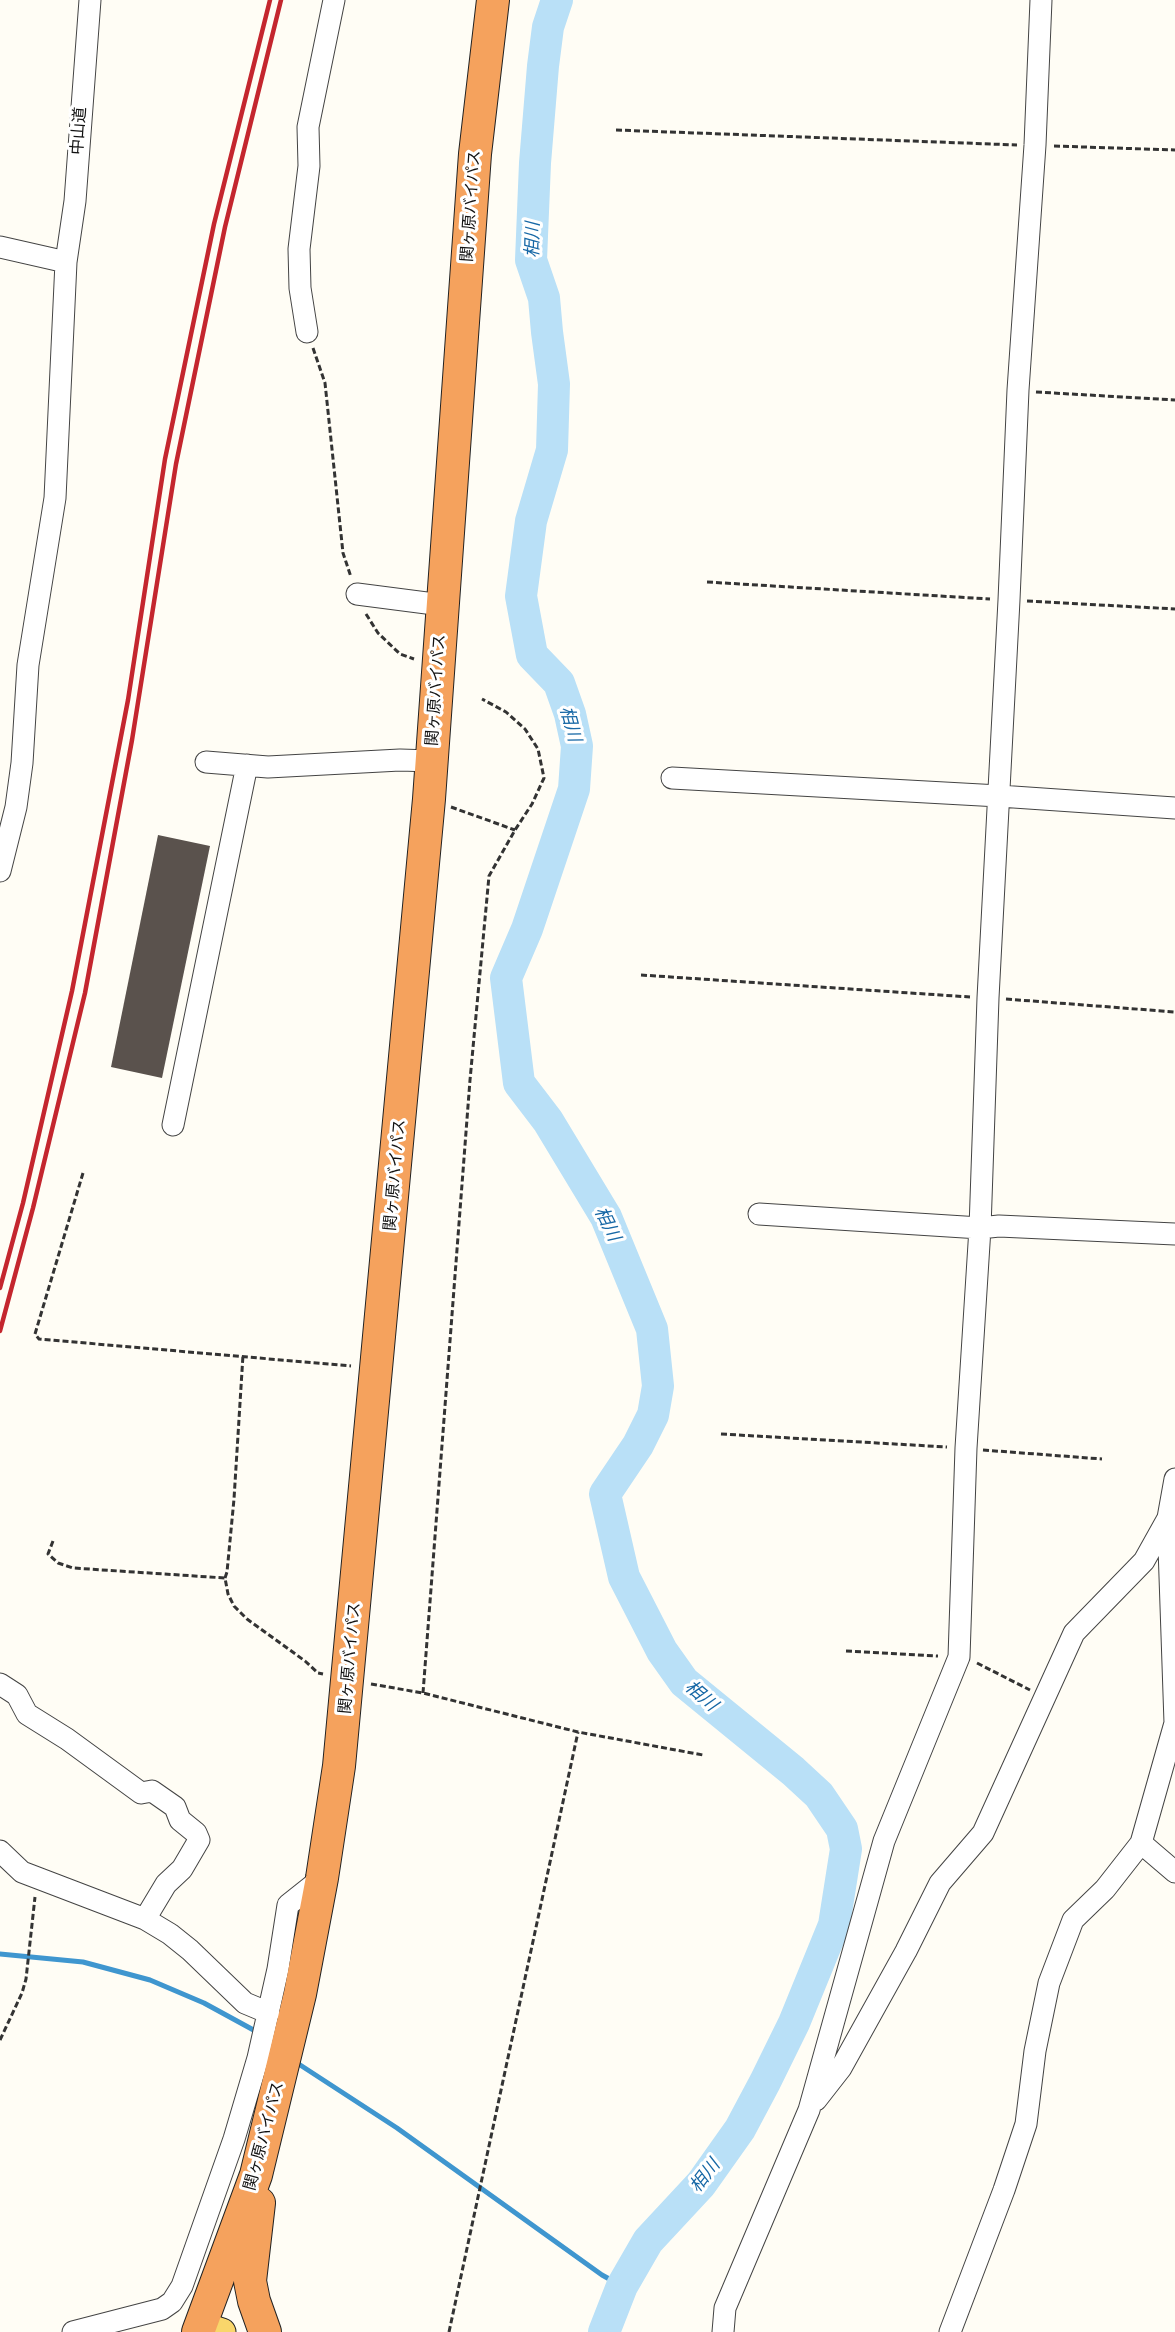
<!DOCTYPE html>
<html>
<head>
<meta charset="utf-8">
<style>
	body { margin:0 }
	canvas { display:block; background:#fffdf5 }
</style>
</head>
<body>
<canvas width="1175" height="2332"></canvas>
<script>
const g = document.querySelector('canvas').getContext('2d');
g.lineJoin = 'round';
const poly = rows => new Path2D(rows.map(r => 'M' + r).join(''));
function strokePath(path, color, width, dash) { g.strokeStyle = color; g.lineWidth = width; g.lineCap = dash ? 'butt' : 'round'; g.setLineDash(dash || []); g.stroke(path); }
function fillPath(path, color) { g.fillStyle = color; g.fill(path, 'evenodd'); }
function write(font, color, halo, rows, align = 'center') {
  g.font = font + ' Literata,"Noto Sans JP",serif'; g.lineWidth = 6; g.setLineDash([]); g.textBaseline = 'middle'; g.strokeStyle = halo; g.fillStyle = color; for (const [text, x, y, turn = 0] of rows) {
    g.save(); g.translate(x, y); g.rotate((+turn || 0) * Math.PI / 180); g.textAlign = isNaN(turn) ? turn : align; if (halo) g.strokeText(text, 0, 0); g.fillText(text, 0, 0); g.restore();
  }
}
strokePath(poly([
	[0,1954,83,1962,150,1980,204,2003,259,2033],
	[294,2061,397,2128,602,2275,622,2286]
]), '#3f96cf', 5);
strokePath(poly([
	[557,0,548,27,543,66,535,163,531,260,544,298,547,332,554,384,552,450,531,521,521,596,532,655,559,683,570,714,577,746,574,789,527,929,506,978,519,1083,548,1121,606,1217,652,1329,658,1386,653,1415,638,1445,605,1494,624,1577,662,1651,684,1682,793,1771,819,1795,842,1829,846,1849,834,1925,794,2023,765,2082,740,2129,701,2184,648,2241,622,2286,604,2332]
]), '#b9e0f7', 32);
fillPath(poly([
	[158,835,210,846,162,1078,111,1067]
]), '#5a524d');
const minor = poly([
	[0,247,66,262],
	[307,332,300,288,299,249,309,166,308,127,334,0],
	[357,594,442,605],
	[206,762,268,767,400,760,432,761],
	[672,778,999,796,1175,808],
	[0,871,16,807,22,763,28,665,55,498,66,262,75,201,90,0],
	[173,1125,247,765],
	[759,1214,980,1228,999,1226,1175,1234],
	[0,1684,17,1695,27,1714,67,1739,141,1793,152,1791,175,1807,180,1820,196,1833,199,1840,182,1869,166,1884,145,1919,170,1934,190,1950,245,2003,269,2013],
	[1141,1843,1175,1872],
	[0,1851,22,1872,145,1919],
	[816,2100,841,2068,906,1951,940,1883,983,1833,1074,1633,1144,1561,1168,1518],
	[73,2332,162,2309,172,2302,182,2286,234,2139,258,2058,278,1969,288,1905,322,1878],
	[723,2332,725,2308,809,2110,884,1841,959,1657,966,1448,980,1228,988,998,1009,600,1018,390,1035,145,1041,0],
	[950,2332,1004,2190,1026,2124,1035,2051,1049,1983,1073,1920,1105,1889,1141,1843,1175,1723,1168,1518,1175,1479]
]);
const major = poly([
	[201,2325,222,2332]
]);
const highway = poly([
	[259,2203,250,2281,254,2301,265,2332],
	[198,2332,256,2175,300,1994,322,1878,339,1766,429,799,475,154,493,0]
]);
strokePath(minor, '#444', 23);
strokePath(major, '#222', 29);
strokePath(highway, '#222', 34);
strokePath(poly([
	[616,130,1017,145],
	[1054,146,1175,150],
	[313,348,325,383,343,553,351,577],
	[1036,392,1175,400],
	[707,582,990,599],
	[1027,601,1175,609],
	[366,614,378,633,400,654,414,659],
	[451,807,515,830],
	[641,975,970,997],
	[1006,999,1175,1012],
	[83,1173,35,1334,39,1339,351,1366],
	[721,1434,947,1447],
	[983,1450,1102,1459],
	[53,1541,48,1554,58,1563,73,1568,225,1578,228,1594,234,1606,247,1619,305,1661,318,1673,323,1674],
	[225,1578,227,1572,234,1499,243,1355],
	[846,1651,938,1656],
	[977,1663,1030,1690],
	[371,1684,423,1693,578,1732,703,1755],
	[423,1693,470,1080,489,876,515,830,532,804,544,778,538,749,525,729,506,712,482,699],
	[0,2040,22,1993,26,1979,35,1897],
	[449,2332,578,1732]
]), '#333', 3, [6, 3]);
strokePath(minor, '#fff', 21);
strokePath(major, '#f9d66b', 27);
strokePath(highway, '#f5a25d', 32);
strokePath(poly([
	[0,1288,23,1203,72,991,128,700,165,459,214,224,270,0],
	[0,1331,33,1208,85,993,132,740,176,464,225,227,281,0]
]), '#c4262e', 4.5);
write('16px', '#111', '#fff', [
	["中山道",79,131,-86],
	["関ヶ原バイパス",471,206,-86],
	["関ヶ原バイパス",436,690,-86],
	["関ヶ原バイパス",395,1175,-85],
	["関ヶ原バイパス",350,1658,-85],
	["関ヶ原バイパス",264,2136,-75]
]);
write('italic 18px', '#1768a6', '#fff', [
	["相川",533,240,-89],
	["相川",570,724,75],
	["相川",607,1224,64],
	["相川",701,1696,41],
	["相川",705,2176,-52]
]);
</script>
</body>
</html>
